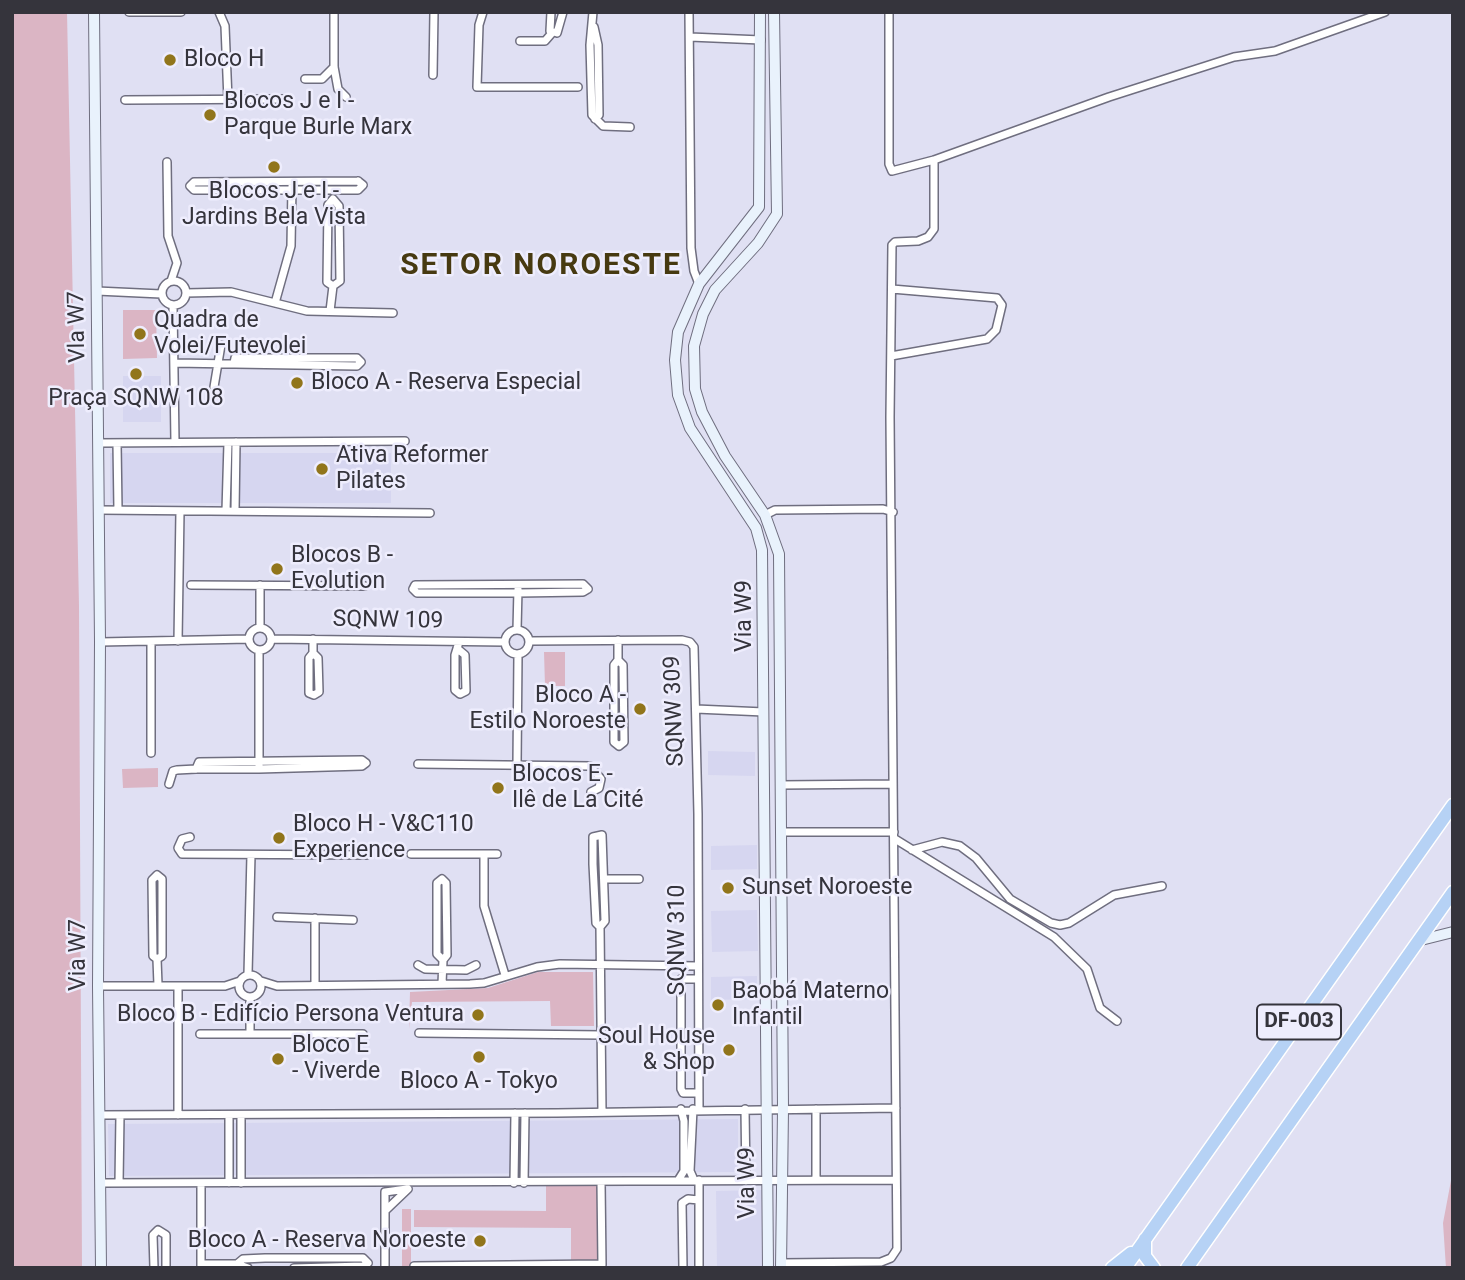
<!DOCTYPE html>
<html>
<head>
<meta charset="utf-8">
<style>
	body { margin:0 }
	#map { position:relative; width:1465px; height:1280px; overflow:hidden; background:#e0e0f3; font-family:Roboto,sans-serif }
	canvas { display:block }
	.frame { position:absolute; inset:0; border:14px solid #35343c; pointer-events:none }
</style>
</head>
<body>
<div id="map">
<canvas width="1465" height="1280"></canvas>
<div class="frame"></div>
</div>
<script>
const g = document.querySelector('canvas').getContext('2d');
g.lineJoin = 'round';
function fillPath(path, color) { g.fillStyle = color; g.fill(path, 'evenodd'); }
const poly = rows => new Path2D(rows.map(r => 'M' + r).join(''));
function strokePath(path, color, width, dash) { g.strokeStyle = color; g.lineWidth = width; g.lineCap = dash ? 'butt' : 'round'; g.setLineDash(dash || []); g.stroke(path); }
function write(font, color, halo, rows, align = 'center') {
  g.font = font + ' Roboto,sans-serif'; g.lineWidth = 5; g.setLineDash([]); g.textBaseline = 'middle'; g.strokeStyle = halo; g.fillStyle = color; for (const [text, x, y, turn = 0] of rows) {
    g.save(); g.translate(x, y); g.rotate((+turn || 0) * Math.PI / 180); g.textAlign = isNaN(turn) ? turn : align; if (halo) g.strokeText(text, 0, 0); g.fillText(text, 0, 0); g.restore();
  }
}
fillPath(poly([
	[123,376,161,376,161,422,123,422],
	[110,453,391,453,391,503,110,503],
	[708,751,755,752,755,776,708,775],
	[757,845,757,869,711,870,711,846],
	[757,910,758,951,712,952,711,911],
	[757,976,757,999,711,1000,711,977],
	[738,1119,738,1172,109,1176,108,1124],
	[762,1190,763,1268,717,1268,716,1191]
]), '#d6d6f0');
fillPath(poly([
	[12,12,67,12,79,606,82,1268,12,1268],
	[123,310,156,310,157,358,123,359],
	[544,652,565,652,565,686,545,686],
	[158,768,158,787,123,788,122,769],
	[538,972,593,972,594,1026,551,1026,550,1001,412,1002,409,1029,410,992,488,988],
	[1453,1170,1453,1268,1446,1268,1443,1223],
	[546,1186,598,1186,600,1260,571,1261,571,1228,414,1227,414,1210,546,1211],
	[402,1209,411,1209,411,1268,402,1268]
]), '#dbb5c4');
const street = poly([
	[129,12,181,12],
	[219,12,225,26,228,100],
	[334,12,334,67,338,89,346,97],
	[483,12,479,25,477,87,578,87],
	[551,12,550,31,557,33,563,12],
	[593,12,590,45,592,115,603,126,630,127],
	[689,12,691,248,694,271,699,284],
	[889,12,889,164,892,171,934,160,1109,97,1234,57,1275,51,1385,12],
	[594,27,598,45,599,115,595,119],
	[690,37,761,40],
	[520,41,545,41,552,33],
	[433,75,434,12],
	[305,79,322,79,334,67],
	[125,100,288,99],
	[167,162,168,236,177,263,171,281],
	[358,181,363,185,358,190,194,190,190,186,194,182,358,181],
	'162 293a12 12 0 1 1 24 0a12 12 0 1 1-24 0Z',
	[97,291,161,294],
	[186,293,231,292,307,311,393,313],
	[275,303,291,246,292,186],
	[173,306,175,442],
	[330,311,333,286,327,282,328,205,333,199,339,206,340,281,333,286],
	[891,356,987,339,996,330,1002,305,997,298,892,289],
	[174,363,357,366,361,362,357,358,235,358,234,363],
	[214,387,221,345],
	[99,443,405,441],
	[117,443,118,510],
	[99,510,430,513],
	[226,511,228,443],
	[235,511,236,442],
	[765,515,775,510,883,509,893,512],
	[191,585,365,586],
	[413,589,415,585,583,584,588,589],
	[413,589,417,593,518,593,583,592,588,589],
	'249 639a11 11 0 1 1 22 0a11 11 0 1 1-22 0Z',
	[260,628,260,585],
	'505 642a12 12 0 1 1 24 0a12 12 0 1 1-24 0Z',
	[517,630,518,589],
	[272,639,505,642],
	[313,639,313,653,318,658,319,692,314,695,309,693,309,658,313,653],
	[178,641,180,511],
	[529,641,682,640,690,642,694,647,698,814,699,1109],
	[100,642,249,639],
	[459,650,465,655,466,691,460,694,455,690,455,655,459,642],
	[618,660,623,665,624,742,619,746,614,742,614,665,618,660,618,640],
	[696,709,764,712],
	[151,753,151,641],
	[418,764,590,766,601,779,599,788,591,792],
	[259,765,259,651],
	[517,765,518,654],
	[169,784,173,771,177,770,196,769,259,769,362,766,366,763,362,760,199,762,196,769],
	[780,785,893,784],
	[780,832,894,832],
	[190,837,182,839,178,848,182,854,367,855],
	[895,839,1054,937,1087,969,1100,1008,1117,1021],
	[912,850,942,842,960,846,976,858,1010,899,1051,923,1060,925,1069,923,1114,895,1162,886],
	[411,854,497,854],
	[484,854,484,906,505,975],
	[605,879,639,879],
	[277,917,353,920],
	[600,927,596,923,593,864,593,837,602,835,605,921,600,927,602,1112],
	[157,959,162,956,162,879,157,875,152,880,153,956,157,959,158,985],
	[418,965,425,969,466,970,476,965],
	[248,974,251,855],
	'239 986a11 11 0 1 1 22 0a11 11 0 1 1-22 0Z',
	[697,979,681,979,681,1089,683,1093,698,1093],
	[261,981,277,986,470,984,484,983,537,967,560,964,697,966],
	[442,984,443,960,447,955,446,883,442,879,437,883,437,954,443,960],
	[315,985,315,918],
	[98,986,225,986,240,981],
	[178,986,178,1115],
	[250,997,250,1033],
	[419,1033,602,1035],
	[200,1034,363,1034],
	[693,1109,690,1171,694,1180],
	[745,1109,746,1181],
	[101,1115,557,1113,896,1108],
	[241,1115,241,1183],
	[679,1179,684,1171,684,1121,681,1109],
	[816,1180,816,1109],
	[601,1182,602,1265],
	[102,1183,896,1180],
	[119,1183,120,1115],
	[229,1183,229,1115],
	[514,1183,515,1113],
	[524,1183,525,1113],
	[201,1184,201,1268],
	[386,1210,408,1189],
	[781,1263,881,1262,891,1258,897,1249,890,417,892,245,895,242,918,241,928,237,934,229,934,160],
	[201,1264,237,1264,248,1268],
	[237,1264,243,1259,265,1258,363,1258,368,1263],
	[414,1266,602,1264],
	[154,1268,153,1235,158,1230,166,1235,166,1268],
	[294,1268,363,1266,368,1263],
	[385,1268,385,1192,407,1189],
	[683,1268,682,1203,688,1199,699,1200],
	[699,1268,699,1180]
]);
const secondary = poly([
	[94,12,100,642,98,986,101,1268],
	[760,12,759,207,699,284,678,332,675,360,678,395,690,428,756,528,762,550,768,1268],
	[774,12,777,214,758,243,715,290,703,314,694,346,695,389,702,412,725,456,765,515,779,554,783,1109,781,1268],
	[1417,941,1453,932]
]);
const highway = poly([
	[1145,1239,1145,1256,1154,1268],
	[1112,1268,1131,1253],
	[1125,1268,1453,805],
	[1187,1268,1453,892]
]);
strokePath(street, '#6f6e7f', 10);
strokePath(secondary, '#6f6e7f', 12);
strokePath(highway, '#fff', 15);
strokePath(street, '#fff', 7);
strokePath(secondary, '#e9f2fc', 10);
strokePath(highway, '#b6d2f5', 12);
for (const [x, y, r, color] of [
	[170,60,7,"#91751b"],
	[210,115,7,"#91751b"],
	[274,167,7,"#91751b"],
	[140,334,7,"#91751b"],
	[136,374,7,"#91751b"],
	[297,383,7,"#91751b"],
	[322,469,7,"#91751b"],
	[277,569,7,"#91751b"],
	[640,709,7,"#91751b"],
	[498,788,7,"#91751b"],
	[279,838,7,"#91751b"],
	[728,888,7,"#91751b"],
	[718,1005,7,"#91751b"],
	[478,1015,7,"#91751b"],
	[729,1050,7,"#91751b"],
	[479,1057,7,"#91751b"],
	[278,1059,7,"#91751b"],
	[480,1241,7,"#91751b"]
]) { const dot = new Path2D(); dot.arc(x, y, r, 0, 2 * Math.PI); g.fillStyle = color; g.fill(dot); strokePath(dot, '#eeedfd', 2.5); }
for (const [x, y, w] of [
	[1299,1022,84]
]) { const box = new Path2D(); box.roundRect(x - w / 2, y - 17.5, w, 35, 5); g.fillStyle = '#eeedfd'; g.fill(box); strokePath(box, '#35343c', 2); }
write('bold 21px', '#35343c', null, [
	["DF-003",1299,1022]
]);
write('23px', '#35343c', '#eeedfd', [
	["Bloco H",184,60],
	["Blocos J e I -",224,102],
	["Parque Burle Marx",224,128],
	["Blocos J e I -",274,192,"center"],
	["Jardins Bela Vista",274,218,"center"],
	["Quadra de",154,321],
	["Volei/Futevolei",154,347],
	["Bloco A - Reserva Especial",311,383],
	["Praça SQNW 108",136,399,"center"],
	["Ativa Reformer",336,456],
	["Pilates",336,482],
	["Blocos B -",291,556],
	["Evolution",291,582],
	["Bloco A -",626,696,"right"],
	["Estilo Noroeste",626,722,"right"],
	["Blocos E -",512,775],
	["Ilê de La Cité",512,801],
	["Bloco H - V&C110",293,825],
	["Experience",293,851],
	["Sunset Noroeste",742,888],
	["Baobá Materno",732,992],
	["Infantil",732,1018],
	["Bloco B - Edifício Persona Ventura",464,1015,"right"],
	["Soul House",715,1037,"right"],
	["& Shop",715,1063,"right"],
	["Bloco E",292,1046],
	["- Viverde",292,1072],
	["Bloco A - Tokyo",479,1082,"center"],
	["Bloco A - Reserva Noroeste",466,1241,"right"]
], 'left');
write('23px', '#35343c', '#eeedfd', [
	["Vla W7",78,327,-91],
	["Via W9",745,616,-90],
	["SQNW 109",388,621,1],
	["SQNW 309",675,711,-92],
	["SQNW 310",678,940,-90],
	["Via W7",79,955,-90],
	["Via W9",748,1183,-90]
]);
g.letterSpacing = '2px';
write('bold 30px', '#473a11', '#eeedfd', [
	["SETOR NOROESTE",541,266]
]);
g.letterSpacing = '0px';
</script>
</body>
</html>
